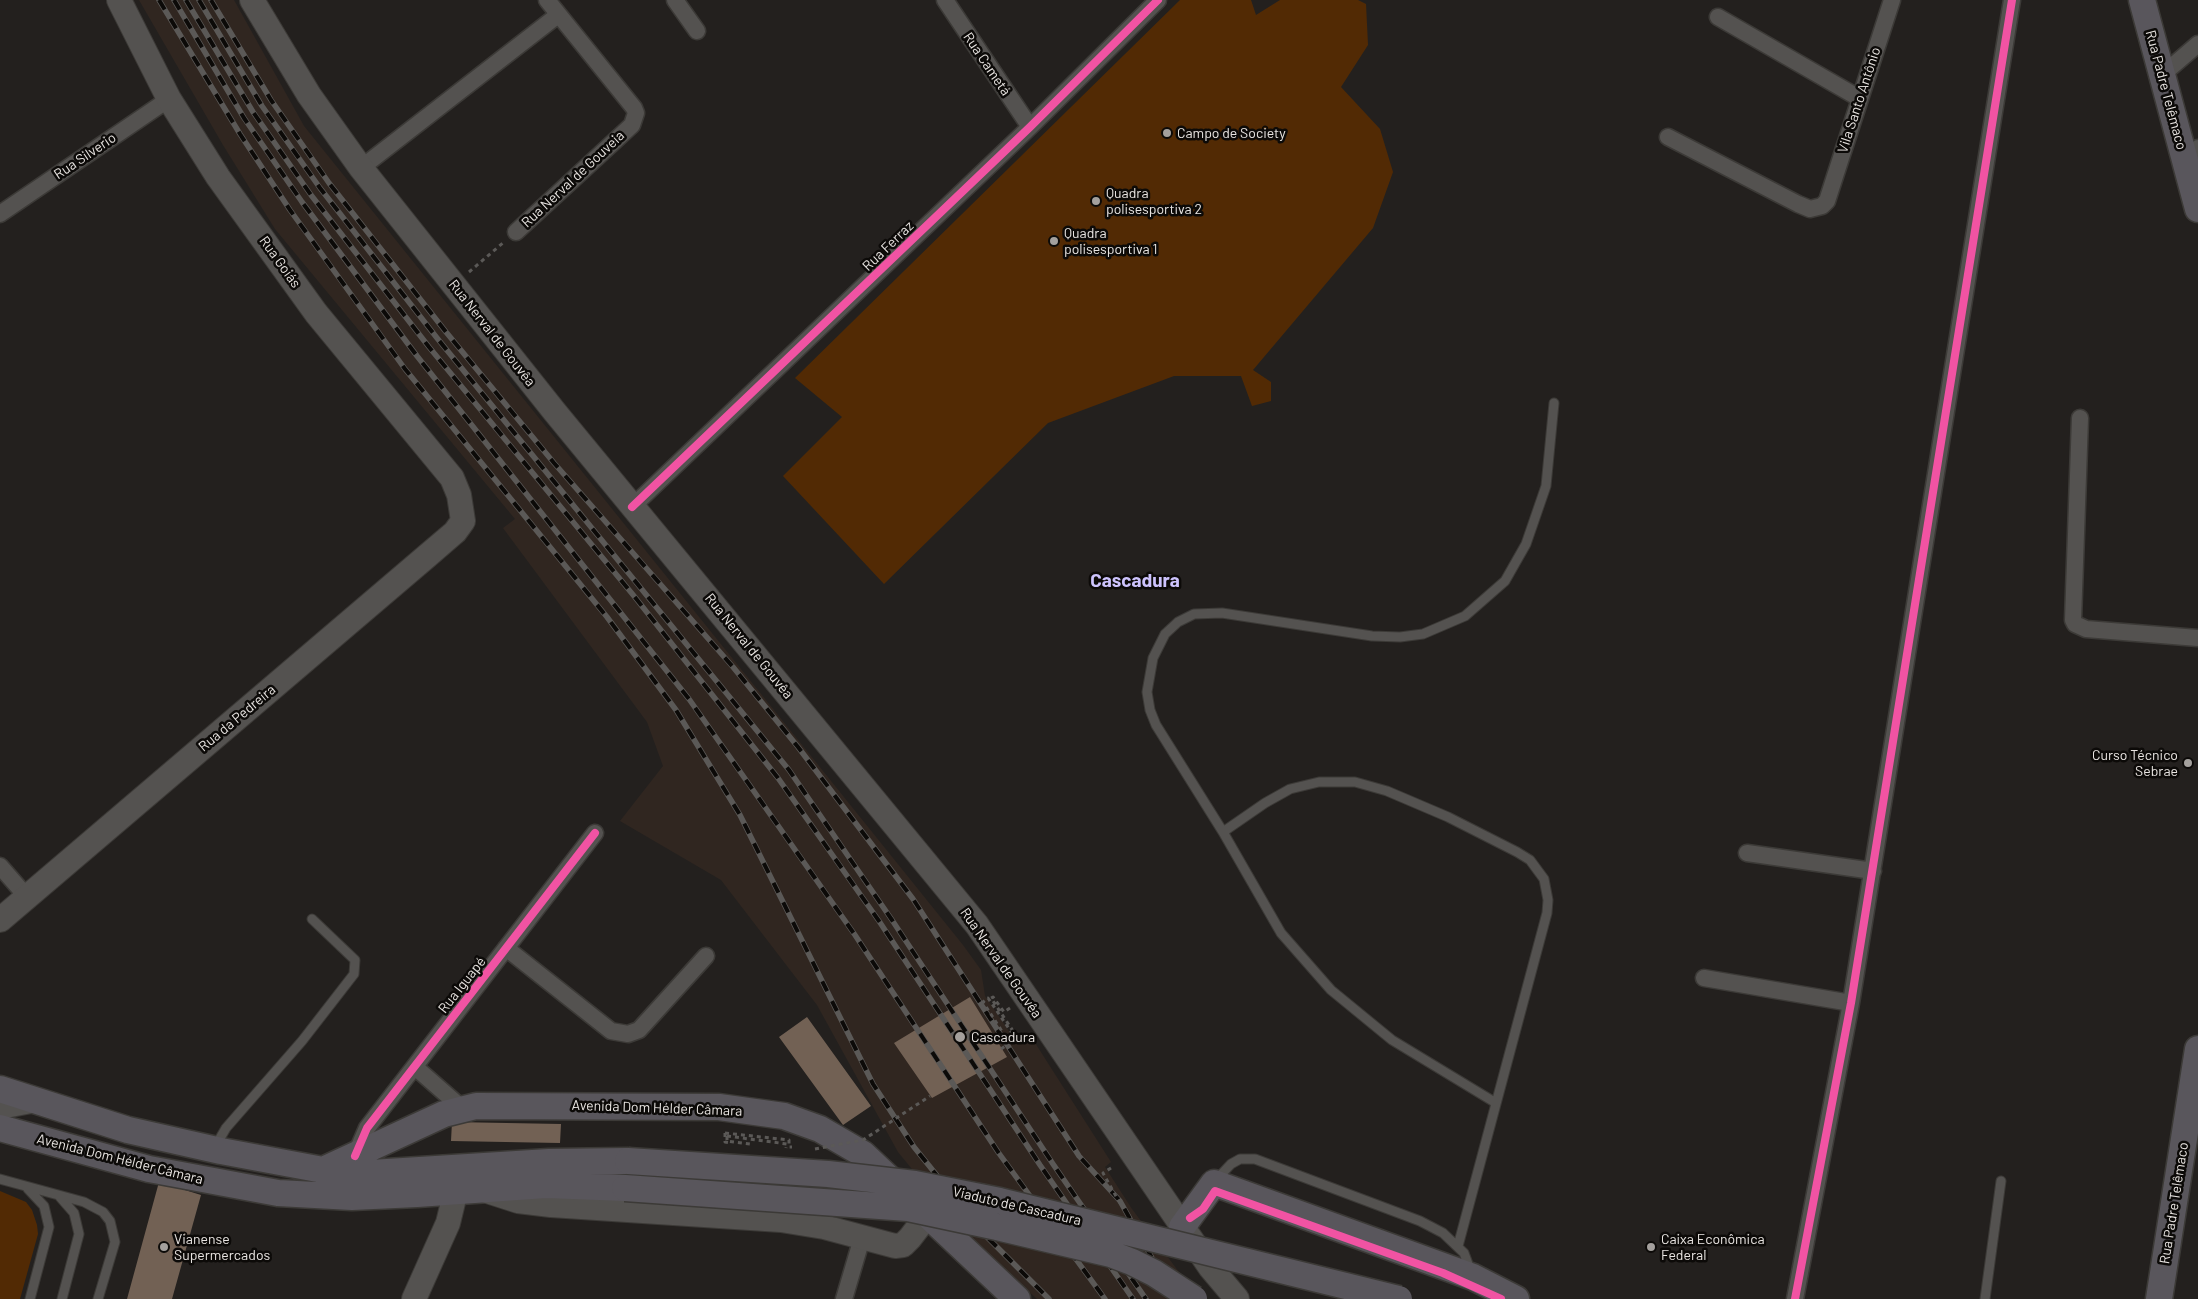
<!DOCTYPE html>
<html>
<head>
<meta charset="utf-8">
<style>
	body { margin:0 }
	canvas { display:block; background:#23201e }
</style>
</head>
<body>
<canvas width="2198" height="1299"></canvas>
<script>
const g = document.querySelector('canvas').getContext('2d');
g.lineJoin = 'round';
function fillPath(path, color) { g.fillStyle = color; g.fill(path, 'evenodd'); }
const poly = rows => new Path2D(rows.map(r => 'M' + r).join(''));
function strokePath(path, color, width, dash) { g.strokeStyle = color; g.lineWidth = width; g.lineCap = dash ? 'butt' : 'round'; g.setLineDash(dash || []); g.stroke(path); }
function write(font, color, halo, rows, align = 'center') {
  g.font = font + ' Barlow,sans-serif'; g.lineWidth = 5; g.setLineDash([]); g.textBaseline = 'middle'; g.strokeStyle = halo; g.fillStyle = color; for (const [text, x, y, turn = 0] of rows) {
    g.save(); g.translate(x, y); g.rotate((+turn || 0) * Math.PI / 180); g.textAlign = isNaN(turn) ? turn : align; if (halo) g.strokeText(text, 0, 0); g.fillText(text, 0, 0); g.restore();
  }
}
fillPath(poly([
	[139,0,234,0,304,126,963,945,981,970,985,996,1017,1043,1030,1035,1111,1162,1105,1167,1132,1209,1199,1299,1037,1299,961,1229,898,1152,817,1005,721,880,620,821,663,766,647,722,503,528,515,519,275,229,223,145]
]), '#302620');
fillPath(poly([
	[1180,0,1251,0,1256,15,1280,0,1358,0,1366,4,1368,45,1341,87,1380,129,1393,172,1373,228,1253,370,1271,382,1271,401,1252,406,1241,376,1174,376,1048,423,884,584,783,476,842,417,795,378],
	[0,1191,26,1202,32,1210,37,1225,38,1234,20,1299,0,1299]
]), '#522a04');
fillPath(poly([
	[970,997,1007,1057,932,1098,894,1043],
	[807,1017,871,1106,843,1125,779,1037],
	[452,1122,561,1124,560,1143,451,1141],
	[159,1182,201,1195,172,1299,127,1299]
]), '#726154');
const service = poly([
	[1223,832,1281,933,1331,990,1392,1040,1496,1103],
	[215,1147,226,1128,302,1041,354,974,355,960,312,919],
	[0,1179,84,1202,103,1212,110,1221,115,1242,98,1299],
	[1216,1180,1231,1164,1240,1159,1255,1159,1420,1221,1443,1233,1464,1253,1471,1272],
	[28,1189,44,1206,49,1227,30,1299],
	[60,1197,74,1213,79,1234,62,1299],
	[1458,1246,1547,913,1548,900,1544,879,1530,860,1517,852,1448,817,1387,791,1355,782,1319,782,1290,789,1265,803,1223,832,1156,725,1150,710,1147,692,1153,658,1165,634,1178,622,1194,614,1222,613,1372,636,1400,637,1423,634,1465,616,1505,581,1526,544,1546,486,1554,403],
	[1985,1299,2001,1181]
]);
const minor = poly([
	[675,0,697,31],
	[945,0,1030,127],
	[1718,17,1859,98],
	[2162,75,2198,44],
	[1668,137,1798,204,1810,209,1822,206,1827,201,1892,0],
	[2185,159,2198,148],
	[361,168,558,15],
	[0,214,169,99],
	[516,232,632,125,636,113,634,108,547,0],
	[2080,418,2073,620,2075,624,2086,629,2198,638],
	[632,507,1030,127,1158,0],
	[1747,853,1873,871],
	[0,866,27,897],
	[506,948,611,1031,628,1034,639,1030,706,956],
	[1704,978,1851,1003],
	[415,1067,463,1109],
	[355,1156,367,1128,595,833],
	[844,1299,862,1238],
	[1795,1299,1851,1003,2012,0]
]);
const secondary = poly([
	[252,0,309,95,361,168,554,411,977,925,1210,1267,1237,1299],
	[0,920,427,556,455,532,463,521,459,495,452,478,316,313,218,177,169,99,119,0],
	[0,1107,31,1101],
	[484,1190,518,1201,551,1205,781,1220,824,1227,895,1246,903,1245,910,1238,920,1225,921,1208],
	[414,1299,448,1223,456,1190]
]);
const primary = poly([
	[2142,0,2198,209],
	[0,1089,128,1130,221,1151,323,1170,371,1173,549,1162,628,1161],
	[0,1128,149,1169,278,1193,352,1197,417,1194,546,1185,625,1188],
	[323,1170,444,1114,476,1106,719,1107,784,1116,820,1129,863,1154,1017,1299],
	[1182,1227,1214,1183,1473,1277,1516,1299],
	[2159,1299,2198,1049]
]);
strokePath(service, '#3c3a37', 11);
strokePath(minor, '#3c3a37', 19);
strokePath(secondary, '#3c3a37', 26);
strokePath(primary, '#3c3a37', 29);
strokePath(poly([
	[469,272,504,242],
	[1010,1008,1004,1012,993,997,991,998,1015,1034,1012,1036],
	[725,1133,725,1142,731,1143],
	[727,1136,727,1141,750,1144]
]), '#5b5957', 3, [4, 4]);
strokePath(service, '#545250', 9);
strokePath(minor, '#545250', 16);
strokePath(secondary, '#545250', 24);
strokePath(primary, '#59565c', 26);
const rail = poly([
	[159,0,240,134,290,210,405,369,607,617,676,710,740,815,873,1084,914,1147,984,1234,1049,1299],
	[174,0,244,118,302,202,417,356,689,699,855,935,998,1152,1105,1299],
	[186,0,253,112,311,195,429,347,634,596,778,778,879,921,1040,1165,1133,1299],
	[199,0,262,106,320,188,437,338,789,770,892,920,1053,1164,1146,1299],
	[211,0,271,100,329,183,446,332,554,463,733,667,798,747,913,899,1079,1156,1120,1201,1175,1299]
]);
strokePath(rail, '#5b5957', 5.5);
strokePath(rail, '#0c0a08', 4, [11]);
const primaryBridge = poly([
	[628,1161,828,1174,915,1184,1000,1201,1399,1299],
	[625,1188,908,1208,997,1227,1111,1254,1132,1262,1154,1273,1194,1299]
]);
strokePath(primaryBridge, '#3c3a37', 29, []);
strokePath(poly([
	[1001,1049,1016,1039,988,998,983,1002,1007,1039,1012,1036],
	[725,1133,789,1140,789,1147,792,1147],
	[727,1136,787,1144,786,1148],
	[815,1149,863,1140,930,1096],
	[1111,1168,1103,1173,1121,1205]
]), '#5b5957', 3, [4, 4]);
strokePath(primaryBridge, '#59565c', 26);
strokePath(poly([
	[632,507,1030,127,1158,0],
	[355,1156,367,1128,595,833],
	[1190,1218,1203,1209,1215,1191,1443,1273,1501,1299],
	[1795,1299,1851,1003,2012,0]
]), '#f153a3', 8);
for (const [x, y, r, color] of [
	[1167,133,5,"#a4a09d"],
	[1096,201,5,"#a4a09d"],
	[1054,241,5,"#a4a09d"],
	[2188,763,5,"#a4a09d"],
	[960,1037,6,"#a4a09d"],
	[164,1247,5,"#a4a09d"],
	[1651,1247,5,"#a4a09d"]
]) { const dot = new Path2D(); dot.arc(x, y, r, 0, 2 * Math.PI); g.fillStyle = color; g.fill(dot); strokePath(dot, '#0c0a08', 2); }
write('14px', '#e9e5e2', '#0c0a08', [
	["Rua Cametá",987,64,56],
	["Rua Padre Telêmaco",2166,90,75],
	["Vila Santo Antônio",1859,100,-72],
	["Rua Silverio",85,156,-34],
	["Rua Nerval de Gouveia",573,179,-43],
	["Rua Ferraz",888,246,-44],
	["Rua Goiás",280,262,54],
	["Rua Nerval de Gouvêa",492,333,52],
	["Rua Nerval de Gouvêa",749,646,51],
	["Rua da Pedreira",237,718,-40],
	["Rua Nerval de Gouvêa",1001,963,55],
	["Rua Iguapé",462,985,-52],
	["Avenida Dom Hélder Câmara",657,1108,2],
	["Avenida Dom Hélder Câmara",120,1159,14],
	["Rua Padre Telêmaco",2174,1203,-81],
	["Viaduto de Cascadura",1017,1206,13]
]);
write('14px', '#e9e5e2', '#0c0a08', [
	["Campo de Society",1177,133],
	["Quadra",1106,193],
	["polisesportiva 2",1106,209],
	["Quadra",1064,233],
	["polisesportiva 1",1064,249],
	["Curso Técnico",2178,755,"right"],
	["Sebrae",2178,771,"right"],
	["Cascadura",971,1037],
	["Vianense",174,1239],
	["Supermercados",174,1255],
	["Caixa Econômica",1661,1239],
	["Federal",1661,1255]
], 'left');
write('bold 19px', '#cdc3fd', '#0c0a08', [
	["Cascadura",1135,581]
]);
</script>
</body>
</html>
